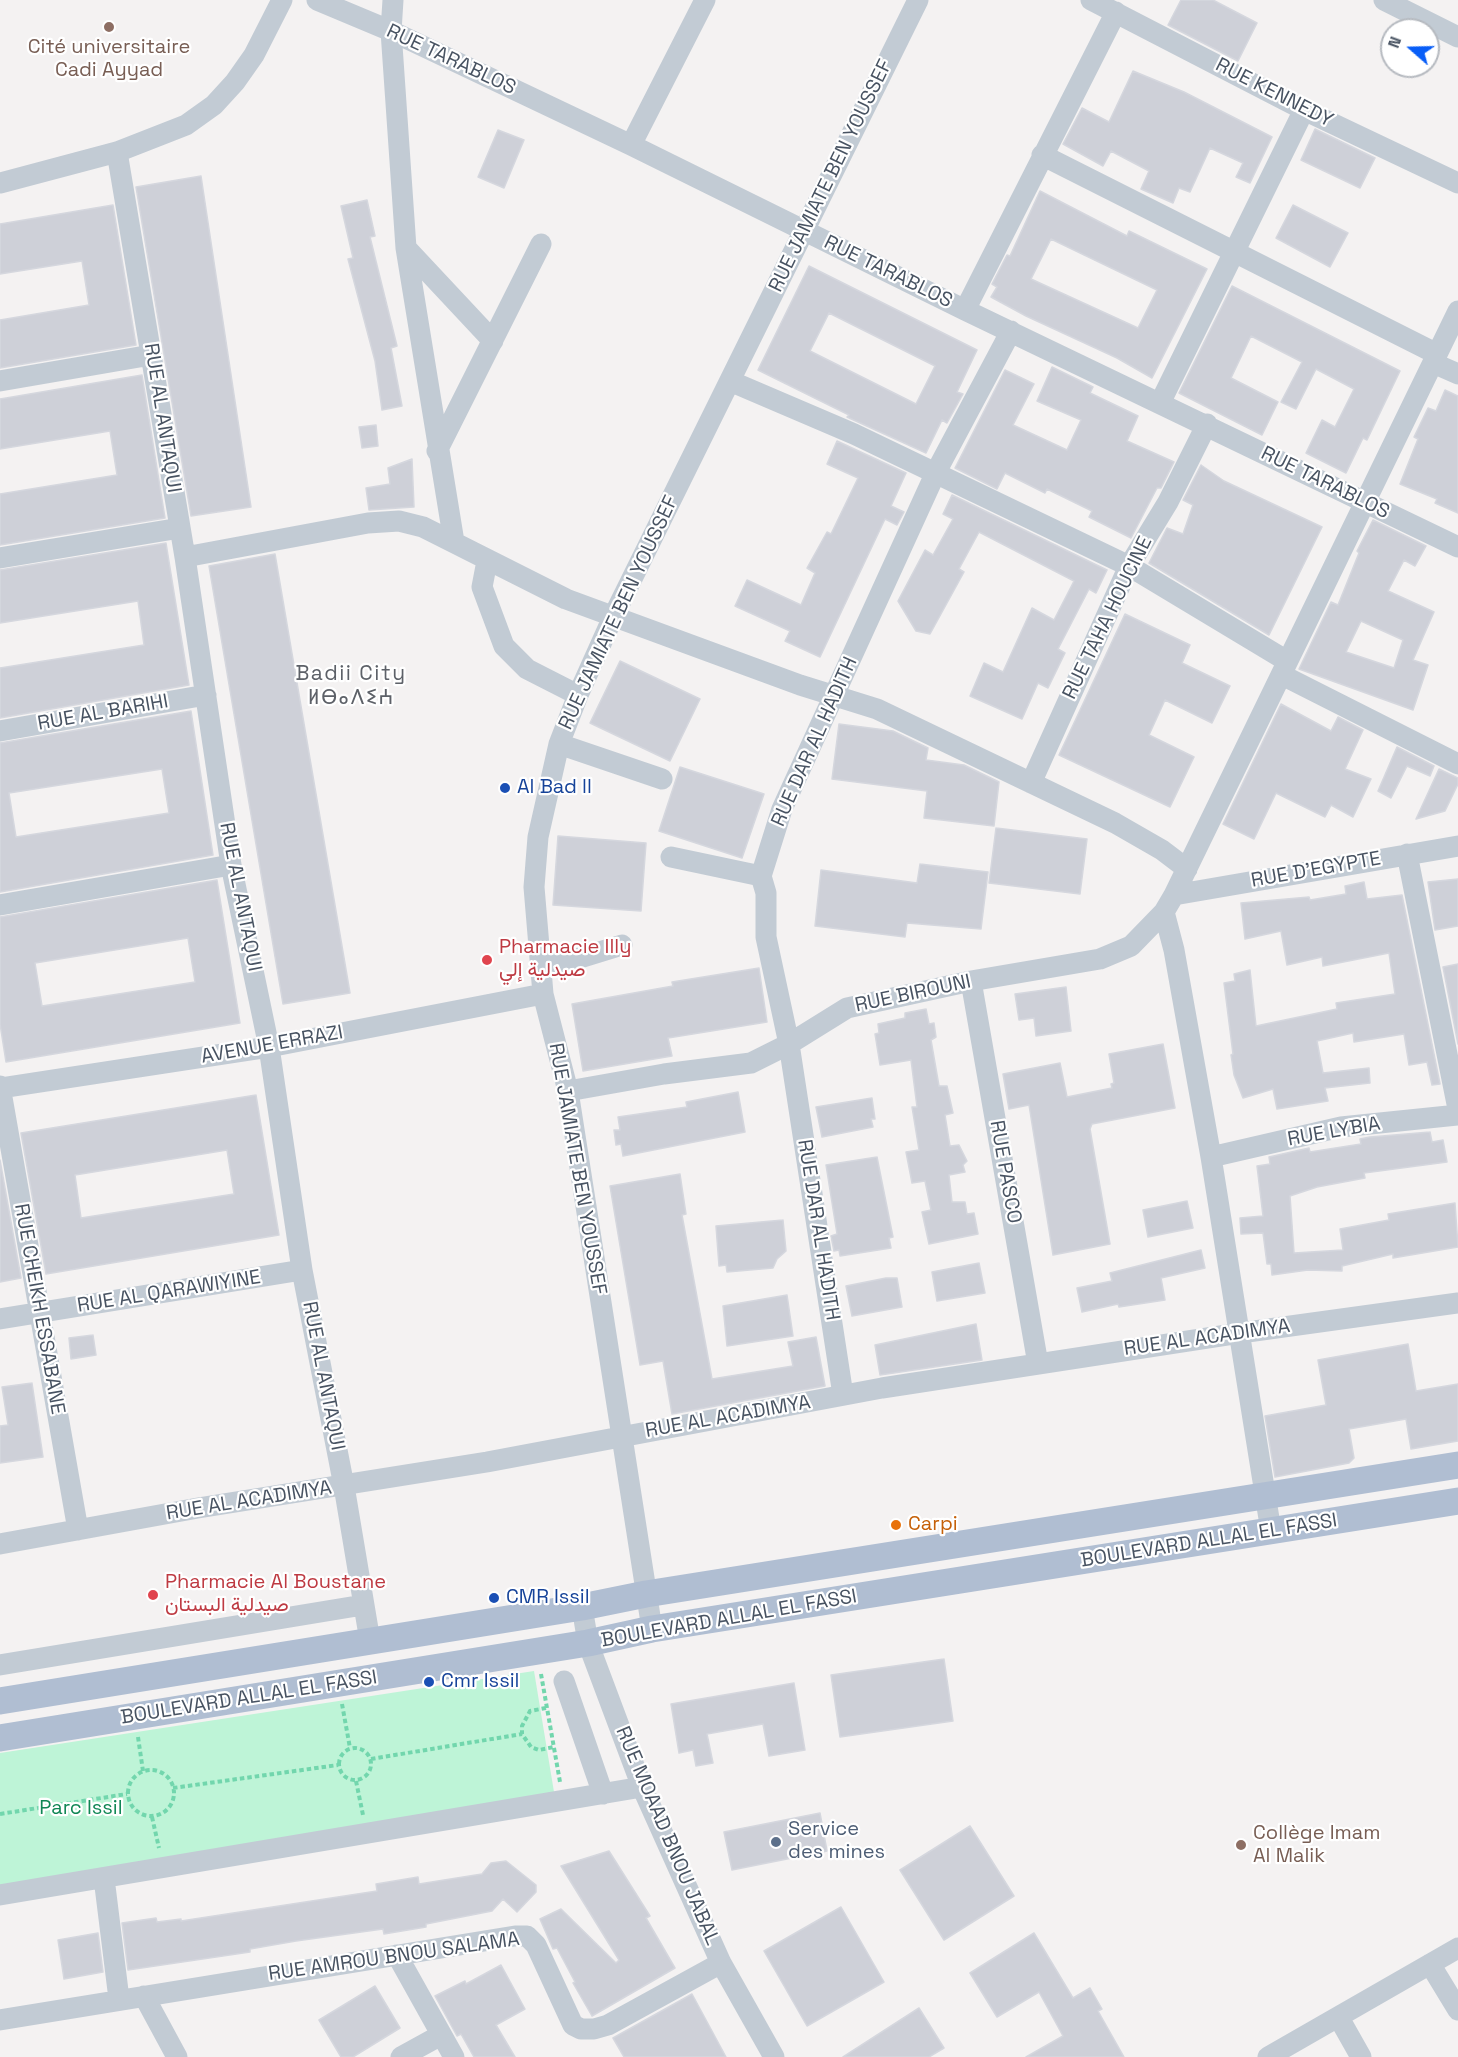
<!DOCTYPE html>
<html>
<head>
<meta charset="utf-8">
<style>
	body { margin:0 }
	#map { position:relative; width:1458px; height:2057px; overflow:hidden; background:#f4f2f2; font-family:"Space Grotesk",sans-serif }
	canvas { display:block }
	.north { position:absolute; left:1380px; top:18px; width:60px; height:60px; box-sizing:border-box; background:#fff; border:2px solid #b6bac0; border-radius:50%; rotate:290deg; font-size:16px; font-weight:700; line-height:24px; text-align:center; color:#485362 }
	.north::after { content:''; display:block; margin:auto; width:21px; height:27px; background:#095ef7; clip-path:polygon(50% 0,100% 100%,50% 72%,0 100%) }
</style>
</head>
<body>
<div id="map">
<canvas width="1458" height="2057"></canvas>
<div class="north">N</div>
</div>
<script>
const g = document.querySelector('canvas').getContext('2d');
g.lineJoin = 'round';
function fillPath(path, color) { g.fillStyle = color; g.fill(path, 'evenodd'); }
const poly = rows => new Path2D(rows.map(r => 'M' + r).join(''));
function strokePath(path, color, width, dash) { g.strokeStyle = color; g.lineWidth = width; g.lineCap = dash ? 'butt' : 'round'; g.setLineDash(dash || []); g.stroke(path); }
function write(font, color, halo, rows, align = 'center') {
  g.font = font + ' "Space Grotesk",Vazirmatn,"Noto Sans Tifinagh",sans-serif'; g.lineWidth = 4.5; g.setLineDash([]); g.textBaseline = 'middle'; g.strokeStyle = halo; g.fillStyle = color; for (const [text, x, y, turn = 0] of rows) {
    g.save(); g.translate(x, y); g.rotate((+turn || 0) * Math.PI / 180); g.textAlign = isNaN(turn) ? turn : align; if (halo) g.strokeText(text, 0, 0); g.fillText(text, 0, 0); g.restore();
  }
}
fillPath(poly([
	[534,1671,554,1792,0,1894,0,1753]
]), '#bef4d7');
const building = poly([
	[1181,0,1213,0,1257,23,1238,61,1168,25,1181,0],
	[1133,71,1184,92,1272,137,1250,183,1236,177,1243,163,1210,148,1190,192,1179,188,1173,203,1141,189,1149,171,1111,151,1103,166,1063,144,1082,108,1109,122,1133,71],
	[1315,129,1375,158,1360,188,1301,160,1315,129],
	[498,130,524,140,504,188,478,177,498,130],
	[201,176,251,507,191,516,136,187,201,176],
	[1040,191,1127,236,1129,231,1207,269,1152,378,1117,358,1026,316,991,297,997,287,992,284,1007,255,1010,256,1040,191],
	[1051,239,1157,290,1138,328,1031,279,1051,239],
	[367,200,375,236,370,237,397,346,391,348,402,406,382,410,375,361,348,259,353,258,341,206,367,200],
	[113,205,136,345,0,368,0,320,89,305,82,261,0,274,0,224,113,205],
	[1293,205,1348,233,1330,267,1276,238,1293,205],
	[809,266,977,350,957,392,963,394,947,423,942,420,926,453,847,417,849,415,758,370,809,266],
	[829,313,935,366,916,404,810,351,829,313],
	[1232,286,1400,371,1367,440,1363,438,1346,473,1306,453,1322,420,1335,427,1354,389,1316,369,1296,409,1281,402,1302,362,1251,336,1231,378,1278,402,1262,435,1179,393,1232,286],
	[1052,367,1093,387,1090,393,1138,416,1127,441,1174,462,1161,488,1157,488,1131,538,1089,517,1092,511,1047,489,1045,493,1005,473,997,489,955,468,1005,370,1034,384,1013,425,1067,450,1081,420,1037,401,1052,367],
	[142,375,165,518,0,545,0,494,117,475,110,431,0,449,0,399,142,375],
	[1445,390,1458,396,1458,513,1435,503,1437,499,1400,484,1418,439,1414,437,1428,408,1436,411,1445,390],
	[376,425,378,446,362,448,359,427,376,425],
	[837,441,906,473,891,506,904,512,897,525,885,519,820,657,785,641,790,631,735,606,747,580,801,605,815,573,807,568,827,532,831,534,858,478,827,464,837,441],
	[412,459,414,507,369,510,366,488,390,484,388,468,412,459],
	[1201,465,1224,481,1322,527,1269,635,1149,563,1167,528,1183,534,1193,505,1183,500,1201,465],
	[952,495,1107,570,1096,593,1089,589,1058,649,1065,653,1048,688,1038,683,1022,719,970,696,984,663,1003,672,1032,608,1054,620,1074,581,979,532,959,569,964,572,930,634,916,631,898,601,925,550,933,555,953,519,943,514,952,495],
	[1373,520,1426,546,1415,566,1404,560,1388,591,1434,612,1413,660,1428,665,1413,710,1299,669,1331,602,1338,605,1359,553,1357,551,1373,520],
	[1361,621,1403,640,1394,668,1346,652,1361,621],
	[166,543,189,685,0,718,0,668,144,645,138,601,0,623,0,570,166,543],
	[275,554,350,993,283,1004,209,566,275,554],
	[1125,614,1190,645,1182,663,1230,686,1212,723,1165,700,1149,735,1194,757,1170,807,1059,755,1125,614],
	[620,661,700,699,670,761,590,723,620,661],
	[1281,704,1331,731,1338,717,1363,730,1345,769,1371,779,1353,817,1331,805,1325,817,1276,793,1254,839,1223,824,1281,704],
	[191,711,213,855,0,892,0,743,191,711],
	[162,769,169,813,16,837,9,793,162,769],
	[839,724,893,731,928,748,926,760,964,765,999,782,994,826,924,818,927,791,832,779,839,724],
	[1397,747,1434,766,1430,776,1407,766,1391,798,1378,791,1397,747],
	[680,767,764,794,742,858,659,831,680,767],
	[1439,769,1458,778,1458,784,1445,811,1416,819,1439,769],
	[996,828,1087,839,1080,894,989,883,996,828],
	[558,836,646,843,641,911,553,905,558,836],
	[920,864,988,872,981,929,907,923,905,937,815,926,821,870,917,883,920,864],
	[1458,879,1458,926,1435,930,1428,882,1458,879],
	[217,880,240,1023,6,1062,0,1024,0,917,217,880],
	[188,938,195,982,42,1006,35,963,188,938],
	[1364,882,1367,899,1402,895,1440,1084,1432,1085,1427,1062,1409,1065,1404,1034,1354,1042,1353,1033,1317,1041,1323,1073,1369,1068,1370,1083,1325,1088,1328,1101,1277,1109,1273,1089,1243,1098,1234,1075,1231,1055,1233,1054,1224,983,1235,981,1234,974,1250,970,1256,1026,1337,1009,1336,1003,1395,994,1389,953,1323,966,1322,957,1287,965,1281,931,1245,939,1241,903,1309,897,1310,900,1346,894,1345,886,1364,882],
	[1458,964,1458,1044,1443,967,1458,964],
	[759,968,767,1022,668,1038,672,1056,583,1071,572,1004,673,986,672,982,759,968],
	[1066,987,1071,1031,1036,1036,1034,1018,1019,1020,1015,994,1066,987],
	[926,1009,929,1024,934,1023,936,1037,931,1040,939,1086,947,1086,953,1113,945,1115,950,1146,959,1145,967,1161,963,1165,965,1172,949,1175,952,1202,965,1202,967,1214,974,1213,978,1234,929,1244,922,1212,931,1210,925,1181,912,1183,906,1152,919,1150,912,1107,917,1107,911,1060,880,1065,875,1034,879,1033,878,1024,905,1018,905,1013,926,1009],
	[1163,1044,1175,1108,1092,1124,1090,1129,1110,1244,1053,1255,1029,1105,1009,1109,1003,1074,1060,1063,1067,1097,1112,1088,1111,1084,1114,1083,1109,1054,1163,1044],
	[738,1092,745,1132,623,1156,621,1144,616,1145,614,1130,620,1130,618,1117,687,1107,686,1102,738,1092],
	[256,1095,279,1235,46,1274,21,1133,256,1095],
	[227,1150,234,1194,81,1218,75,1175,227,1150],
	[872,1098,875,1119,871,1119,873,1127,822,1137,816,1107,872,1098],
	[1430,1132,1432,1142,1443,1140,1447,1162,1364,1173,1365,1178,1317,1187,1290,1196,1294,1253,1343,1250,1340,1229,1389,1220,1388,1214,1455,1203,1458,1247,1393,1258,1393,1254,1342,1266,1342,1271,1308,1270,1272,1275,1271,1264,1267,1264,1263,1233,1241,1234,1240,1218,1263,1216,1257,1166,1270,1164,1269,1157,1309,1148,1310,1152,1361,1144,1360,1139,1370,1137,1430,1132],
	[877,1157,893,1237,889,1238,891,1248,840,1256,839,1250,834,1251,831,1236,837,1234,826,1165,877,1157],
	[0,1160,21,1278,0,1282,0,1160],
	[680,1174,686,1214,682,1215,712,1379,793,1366,788,1342,816,1337,825,1386,672,1414,663,1361,640,1365,610,1186,680,1174],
	[1187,1201,1193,1228,1148,1237,1143,1210,1187,1201],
	[783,1220,786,1251,777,1259,773,1268,727,1272,726,1265,719,1266,716,1226,783,1220],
	[1201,1250,1205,1268,1161,1278,1165,1300,1119,1307,1118,1304,1082,1312,1077,1288,1112,1281,1110,1273,1201,1250],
	[979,1263,985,1293,937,1301,932,1272,979,1263],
	[886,1278,897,1278,902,1307,852,1316,846,1286,886,1278],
	[787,1295,793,1336,727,1346,723,1306,787,1295],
	[976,1324,982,1360,880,1375,875,1345,976,1324],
	[93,1335,96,1355,71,1359,69,1338,93,1335],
	[1408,1344,1416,1391,1458,1384,1458,1441,1411,1449,1406,1419,1349,1429,1354,1458,1349,1463,1275,1477,1265,1416,1326,1405,1318,1360,1408,1344],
	[32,1383,43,1457,0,1463,0,1426,8,1425,2,1387,32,1383],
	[944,1659,953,1721,840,1737,831,1675,944,1659],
	[794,1683,805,1750,769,1756,763,1724,707,1734,713,1763,696,1766,693,1750,679,1753,671,1704,794,1683],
	[820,1813,827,1851,732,1870,724,1832,820,1813],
	[970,1826,1014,1896,944,1940,900,1870,970,1826],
	[609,1851,650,1916,646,1918,675,1968,592,2016,573,1983,575,1982,557,1948,553,1949,540,1919,561,1909,616,1963,619,1960,561,1866,609,1851],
	[506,1861,536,1885,536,1892,517,1912,503,1899,492,1911,426,1924,426,1927,384,1934,383,1929,296,1941,250,1949,250,1952,128,1970,122,1923,156,1918,157,1922,181,1919,181,1921,377,1891,376,1884,418,1877,419,1884,482,1874,491,1863,506,1861],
	[841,1907,884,1982,807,2026,764,1951,841,1907],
	[98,1933,103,1972,64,1979,58,1940,98,1933],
	[1034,1933,1073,1998,1090,1988,1102,2009,1098,2011,1124,2057,1026,2057,1063,2036,1039,1992,997,2017,970,1973,1034,1933],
	[501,1965,525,2009,496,2025,515,2057,474,2057,461,2034,457,2036,435,1996,465,1981,466,1984,501,1965],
	[375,1986,400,2028,353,2057,341,2057,319,2020,375,1986],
	[692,1994,726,2057,624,2057,613,2038,692,1994],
	[919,2008,944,2048,929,2057,843,2057,919,2008]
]);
fillPath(building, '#ced0d8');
strokePath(building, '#d5d7de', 1.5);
strokePath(poly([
	[541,1674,560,1782],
	[342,1704,350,1748],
	[546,1708,530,1711,522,1726,522,1734,531,1747,539,1750,554,1747],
	[138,1737,143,1771],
	'339 1764a16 16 0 1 1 32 0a16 16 0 1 1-32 0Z',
	[371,1759,522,1734],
	'128 1793a23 23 0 1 1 46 0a23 23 0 1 1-46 0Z',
	[356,1781,363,1815],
	[173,1788,338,1765],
	[0,1814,127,1794],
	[152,1817,159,1848]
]), '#72d6ad', 4, [4.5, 3]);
strokePath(poly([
	[317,0,391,31,631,145,965,310,1458,547],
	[393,0,391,31,406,248,454,542],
	[1091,0,1304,110,1458,183],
	[1384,0,1458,37],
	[631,145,705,0],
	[117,152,185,557,231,865,269,1047,302,1270,344,1486,370,1641],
	[1042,155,1437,354],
	[0,183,117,152,186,125,214,105,235,82,254,55,282,0],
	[406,248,493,341],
	[965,310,1116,12],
	[1433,363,1458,374],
	[0,381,151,355],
	[730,381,854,434,1129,566,1287,661],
	[1160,403,1304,110],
	[437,451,541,244],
	[185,557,368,523,399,521,423,527,566,599,800,685,877,709,1115,823,1162,850,1187,869],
	[0,558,180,528],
	[487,561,482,587,504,646,527,669,578,695],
	[1282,675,1458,764],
	[0,731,206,695],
	[559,744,662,779],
	[1031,783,1129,566,1168,502,1207,424],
	[1407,854,1458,1109],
	[671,857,761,876],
	[1174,895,1458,846],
	[0,905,231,865],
	[1164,912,1174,950,1211,1157,1271,1531],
	[541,965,570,961,622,945],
	[971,981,1038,1364],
	[0,1086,78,1530],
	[0,1088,269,1047,543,994],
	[568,1091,664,1074,751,1063,789,1044,847,1008,971,981,1100,959,1131,946,1164,912,1174,895,1458,311],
	[1211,1157,1341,1127,1458,1115],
	[0,1319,302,1270],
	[843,1395,789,1044,766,937,766,893,761,876,782,809,936,472,1011,331],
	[0,1544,198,1508,487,1462,882,1388,1240,1333,1458,1303],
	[582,1607,588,1643,642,1787,721,1963,774,2057],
	[652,1629,568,1091,543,994,534,887,538,837,559,744,578,695,613,617,918,0],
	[0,1665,363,1605],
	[564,1681,603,1794],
	[104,1878,119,1999],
	[0,1895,642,1787],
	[397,1955,454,2057],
	[1430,1964,1458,2010],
	[144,1996,177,2057],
	[1339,2018,1361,2057],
	[0,2020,515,1936,527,1936,536,1945,573,2025,581,2029,594,2029,608,2025,721,1963],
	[401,2057,441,2035],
	[1268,2057,1458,1948]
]), '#c2cbd4', 21);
strokePath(poly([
	[0,1701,582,1607,646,1594,1458,1465],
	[0,1738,588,1643,652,1629,1458,1501]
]), '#b0bed2', 27);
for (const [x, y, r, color] of [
	[109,27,6,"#8d6e63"],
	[505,788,6,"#1a4fb4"],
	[487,960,6,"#e0444e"],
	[896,1525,6,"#e8710a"],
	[153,1595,6,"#e0444e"],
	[494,1598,6,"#1a4fb4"],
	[429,1682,6,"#1a4fb4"],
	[776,1842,6,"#5c6f8a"],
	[1241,1845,6,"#8d6e63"]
]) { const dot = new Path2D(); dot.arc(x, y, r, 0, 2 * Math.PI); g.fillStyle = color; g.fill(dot); strokePath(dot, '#fff', 2); }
write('20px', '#785e54', '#fff', [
	["Cité universitaire",109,48],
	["Cadi Ayyad",109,71],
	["Collège Imam",1253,1834,"left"],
	["Al Malik",1253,1857,"left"]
]);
write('20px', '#485362', '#fff', [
	["RUE TARABLOS",451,60,25],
	["RUE KENNEDY",1274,93,27],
	["RUE JAMIATE BEN YOUSSEF",831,176,-64],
	["RUE TARABLOS",888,272,26],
	["RUE AL ANTAQUI",162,418,81],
	["RUE TARABLOS",1325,483,26],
	["RUE JAMIATE BEN YOUSSEF",619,613,-65],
	["RUE TAHA HOUCINE",1108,618,-64],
	["RUE AL BARIHI",103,713,-10],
	["RUE DAR AL HADITH",815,742,-66],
	["RUE D'EGYPTE",1316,870,-10],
	["RUE AL ANTAQUI",240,897,79],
	["RUE BIROUNI",913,994,-12],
	["AVENUE ERRAZI",272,1045,-10],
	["RUE LYBIA",1334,1132,-10],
	["RUE JAMIATE BEN YOUSSEF",577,1169,80],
	["RUE PASCO",1005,1172,80],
	["RUE DAR AL HADITH",818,1230,81],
	["RUE AL QARAWIYINE",169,1292,-9],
	["RUE CHEIKH ESSABANE",39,1309,80],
	["RUE AL ACADIMYA",1207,1338,-8],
	["RUE AL ANTAQUI",323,1376,79],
	["RUE AL ACADIMYA",728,1417,-10],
	["RUE AL ACADIMYA",249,1501,-9],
	["BOULEVARD ALLAL EL FASSI",1209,1541,-9],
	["BOULEVARD ALLAL EL FASSI",729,1619,-10],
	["BOULEVARD ALLAL EL FASSI",249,1698,-9],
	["RUE MOAAD BNOU JABAL",667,1836,67],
	["RUE AMROU BNOU SALAMA",394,1957,-8]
]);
write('20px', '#164399', '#fff', [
	["Al Bad ll",517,788],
	["CMR Issil",506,1598],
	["Cmr Issil",441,1682]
], 'left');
write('20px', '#be3a42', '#fff', [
	["Pharmacie Illy",499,948],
	["صيدلية إلي",499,971],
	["Pharmacie Al Boustane",165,1583],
	["صيدلية البستان",165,1606]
], 'left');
write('20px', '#c56008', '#fff', [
	["Carpi",908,1525]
], 'left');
write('20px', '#0f8654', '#fff', [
	["Parc Issil",81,1809]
]);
write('20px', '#4e5e75', '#fff', [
	["Service",788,1830],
	["des mines",788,1853]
], 'left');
g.letterSpacing = '1.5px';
write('21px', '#5d6168', '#fff', [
	["Badii City",351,674],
	["ⵍⴱⴰⴷⵉⵄ",351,698]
]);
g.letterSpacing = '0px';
</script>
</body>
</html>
